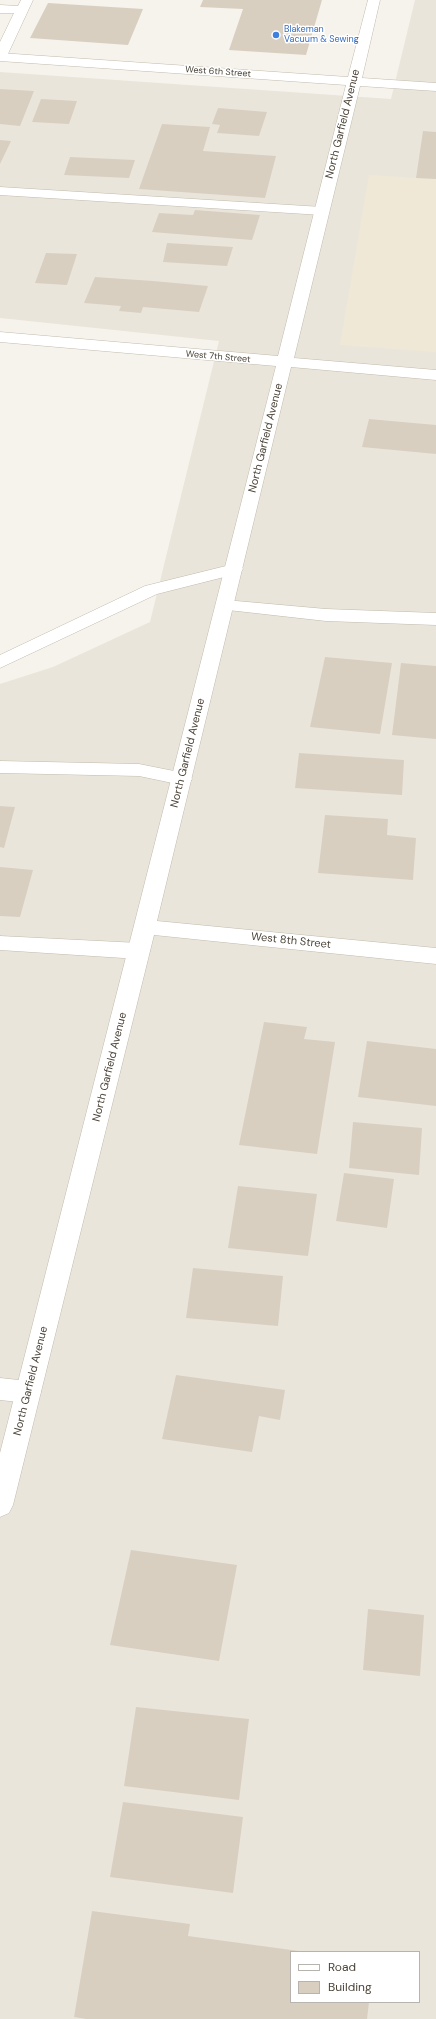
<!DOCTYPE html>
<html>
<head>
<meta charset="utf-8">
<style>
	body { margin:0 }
	#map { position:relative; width:436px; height:2019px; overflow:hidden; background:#f6f3ec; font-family:"DM Sans",sans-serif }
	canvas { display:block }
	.legend { position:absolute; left:290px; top:1951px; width:130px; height:52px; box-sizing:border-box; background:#fff; border:1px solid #b7b4b0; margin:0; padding:5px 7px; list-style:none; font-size:12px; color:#4b4439 }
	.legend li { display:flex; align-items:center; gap:8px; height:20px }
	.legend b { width:20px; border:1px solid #b7b4b0 }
</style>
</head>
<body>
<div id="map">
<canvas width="436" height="2019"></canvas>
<ul class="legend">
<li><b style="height:5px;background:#fff"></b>Road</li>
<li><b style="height:11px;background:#d8cfc1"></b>Building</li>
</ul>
</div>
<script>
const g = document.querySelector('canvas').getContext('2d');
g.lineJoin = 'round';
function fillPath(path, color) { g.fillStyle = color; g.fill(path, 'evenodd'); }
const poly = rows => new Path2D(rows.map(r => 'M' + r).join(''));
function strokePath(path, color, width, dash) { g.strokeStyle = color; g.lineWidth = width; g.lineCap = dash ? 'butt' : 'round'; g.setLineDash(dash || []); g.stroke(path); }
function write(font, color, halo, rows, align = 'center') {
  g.font = font + ' "DM Sans",sans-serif'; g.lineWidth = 3; g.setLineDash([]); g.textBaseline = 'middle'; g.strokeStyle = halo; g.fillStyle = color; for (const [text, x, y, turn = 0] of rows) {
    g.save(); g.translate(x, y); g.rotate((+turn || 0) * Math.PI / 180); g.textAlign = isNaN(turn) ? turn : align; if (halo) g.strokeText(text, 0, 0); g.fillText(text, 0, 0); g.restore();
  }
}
fillPath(poly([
	[415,0,436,0,436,2019,0,2019,0,684,53,667,150,622,219,341,0,318,0,72,391,99],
	[291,1952,419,1952,419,2002,291,2002]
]), '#eae5da');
fillPath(poly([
	[369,175,436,179,436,352,340,345]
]), '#efe8d6');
fillPath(poly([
	[203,0,322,0,306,55,229,50,243,9,200,7],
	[48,3,143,9,128,45,30,38],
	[0,89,34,91,20,126,0,124],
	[41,99,77,101,69,124,32,122],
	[218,108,267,112,259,136,217,133,220,125,212,124],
	[162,124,210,127,203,151,276,156,265,198,139,189],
	[423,131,436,132,436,179,416,178],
	[0,140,11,141,0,164],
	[70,157,135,160,129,178,64,175],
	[195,210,260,215,252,240,152,232,159,213,193,215],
	[167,243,233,247,227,266,163,262],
	[46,253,77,254,67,285,35,283],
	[95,277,153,281,208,286,199,312,143,307,141,313,119,311,121,306,84,303],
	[369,419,436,425,436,454,362,447],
	[325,657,392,663,380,734,310,727],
	[401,663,436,666,436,739,392,735],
	[299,753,404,760,402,795,295,788],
	[0,806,15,807,4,848,0,847],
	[325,815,388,819,387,835,416,838,413,880,318,873],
	[0,867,33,870,20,917,0,916],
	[264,1022,307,1027,304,1039,335,1042,317,1154,239,1145],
	[367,1041,436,1049,436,1106,358,1097],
	[353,1122,422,1128,419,1175,349,1168],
	[344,1173,394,1179,387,1228,336,1221],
	[238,1186,317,1194,308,1256,228,1248],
	[193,1268,283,1276,278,1326,186,1318],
	[176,1375,285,1390,280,1420,259,1416,252,1452,162,1439],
	[131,1550,237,1565,219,1661,110,1645],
	[368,1609,424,1615,420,1676,363,1670],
	[136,1707,249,1719,239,1800,124,1786],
	[123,1802,243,1817,233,1893,110,1877],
	[92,1911,190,1924,188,1936,299,1951,291,1952,291,2002,369,2002,367,2019,86,2019,74,2017]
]), '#d8cfc1');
const service = poly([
	[21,0,33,0,7,56,5,59,0,60,0,42,14,13,0,13,0,5,18,6,21,0],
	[0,187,322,207,327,208,329,211,327,214,322,215,0,195,0,187],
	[234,564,240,565,243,569,240,573,157,594,0,668,0,655,145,586,234,564],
	[225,600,326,609,436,613,436,625,326,621,219,609,216,605,219,601,225,600],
	[0,761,139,764,189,774,192,779,189,784,182,785,139,776,0,773,0,761],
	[0,936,139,943,147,946,150,951,147,956,139,959,0,950,0,936],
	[0,1378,28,1381,37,1384,41,1392,37,1400,28,1403,0,1400,0,1378]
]);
const minor = poly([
	[368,0,380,0,362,78,436,83,436,91,360,86,294,358,436,370,436,380,291,367,157,921,436,948,436,964,154,935,13,1505,9,1513,0,1517,0,1453,276,366,0,342,0,332,278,356,346,85,0,61,0,53,348,77,368,0]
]);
strokePath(service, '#c2bbae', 1);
strokePath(minor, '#c2bbae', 1);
fillPath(service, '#fff');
fillPath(minor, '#fff');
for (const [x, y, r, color] of [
	[276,35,4,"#3f7fe0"]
]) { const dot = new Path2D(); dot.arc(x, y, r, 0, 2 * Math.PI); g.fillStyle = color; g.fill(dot); strokePath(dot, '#fff', 1.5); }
write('9px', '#366cbe', '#fff', [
	["Blakeman",284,30],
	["Vacuum & Sewing",284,40]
], 'left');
write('9px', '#4b4439', '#fff', [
	["West 6th Street",218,72,4],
	["West 7th Street",218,357,5]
]);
write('11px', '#4b4439', '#fff', [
	["North Garfield Avenue",343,124,-76],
	["North Garfield Avenue",266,438,-76],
	["North Garfield Avenue",188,753,-76],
	["West 8th Street",291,941,6],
	["North Garfield Avenue",110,1067,-76],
	["North Garfield Avenue",31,1381,-76]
]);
</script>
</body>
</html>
